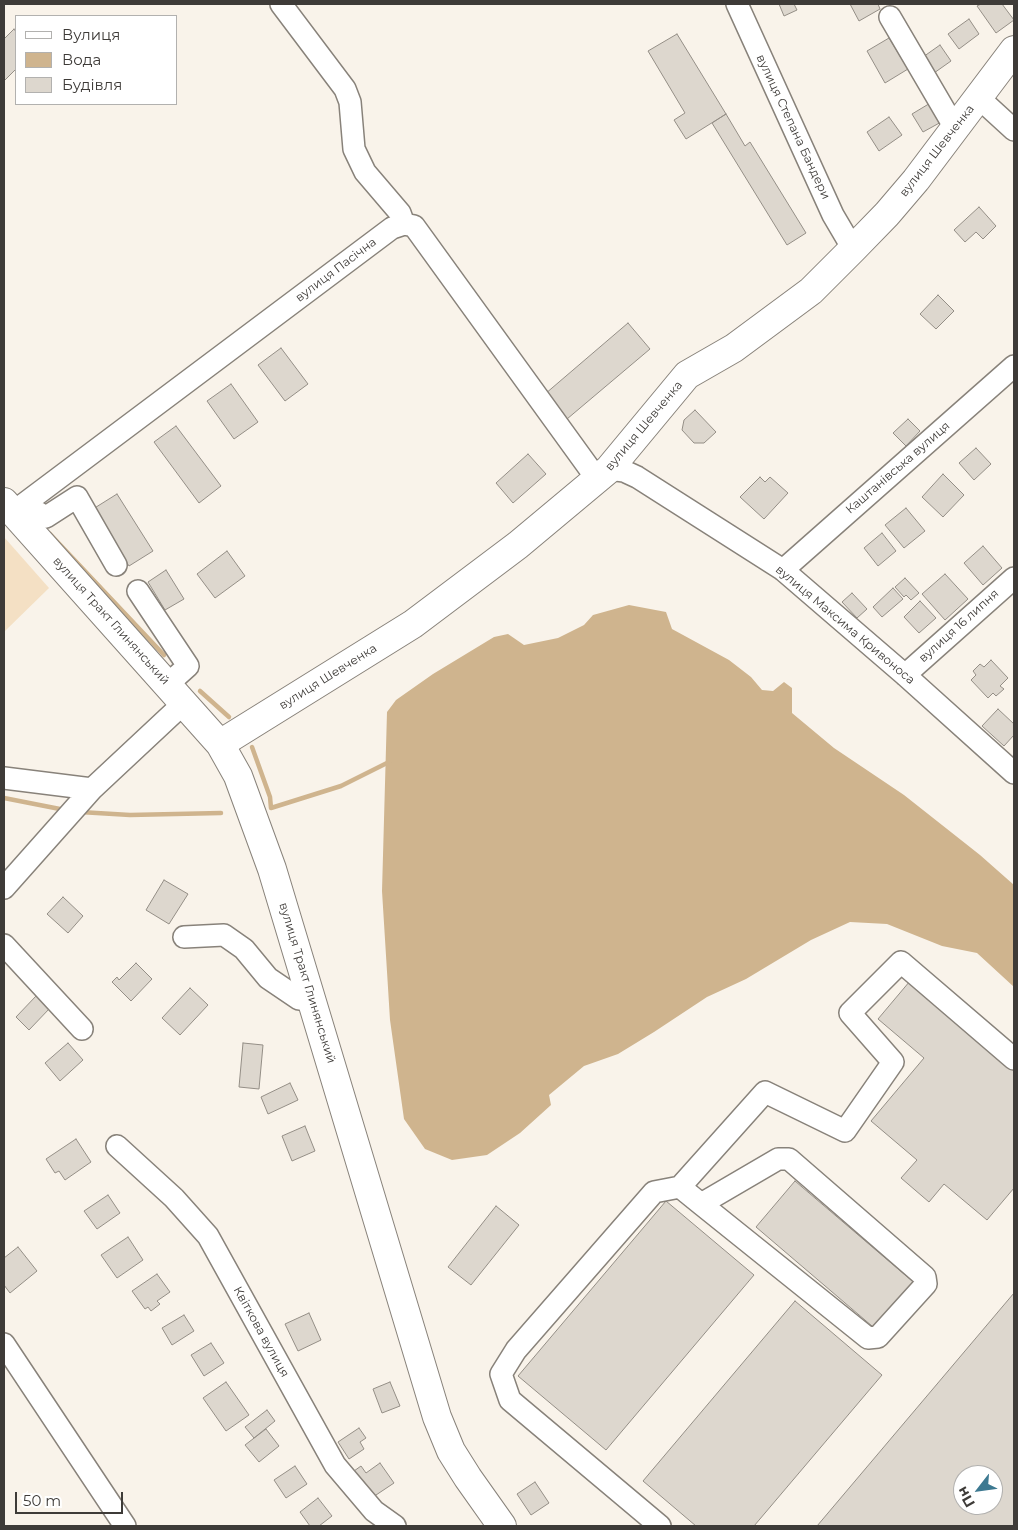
<!DOCTYPE html>
<html>
<head>
<meta charset="utf-8">
<style>
	body { margin:0 }
	#map { position:relative; width:1018px; height:1530px; overflow:hidden; background:#f9f3ea; font-family:Montserrat,sans-serif }
	canvas { display:block }
	.frame { position:absolute; inset:0; border:5px solid #3e3b38; pointer-events:none }
	.legend { position:absolute; left:15px; top:15px; width:162px; height:90px; box-sizing:border-box; background:#fff; border:1px solid #b2b1af; margin:0; padding:6px 9px; list-style:none; font-size:15px; color:#3e3b38 }
	.legend li { display:flex; align-items:center; gap:10px; height:25px }
	.legend b { width:25px; border:1px solid #b2b1af }
	.north { position:absolute; left:953px; top:1465px; width:50px; height:50px; box-sizing:border-box; background:#fff; border:1px solid #b2b1af; border-radius:50%; rotate:240deg; font-size:14px; font-weight:700; line-height:20px; text-align:center; color:#3e3b38 }
	.north::after { content:''; display:block; margin:auto; width:18px; height:22px; background:#3d7991; clip-path:polygon(50% 0,100% 100%,50% 72%,0 100%) }
	.scale { position:absolute; left:15px; top:1492px; width:108px; height:22px; box-sizing:border-box; border:2px solid #3e3b38; border-top:0; padding-left:6px; font-size:15px; line-height:18px; white-space:nowrap; color:#3e3b38; -webkit-text-stroke:4px #fff; paint-order:stroke }
</style>
</head>
<body>
<div id="map">
<canvas width="1018" height="1530"></canvas>
<div class="frame"></div>
<ul class="legend">
<li><b style="height:6px;background:#fff"></b>Вулиця</li>
<li><b style="height:14px;background:#cfb48e"></b>Вода</li>
<li><b style="height:14px;background:#ddd7ce"></b>Будівля</li>
</ul>
<div class="north">Пн</div>
<div class="scale">50 m</div>
</div>
<script>
const g = document.querySelector('canvas').getContext('2d');
g.lineJoin = 'round';
function fillPath(path, color) { g.fillStyle = color; g.fill(path, 'evenodd'); }
const poly = rows => new Path2D(rows.map(r => 'M' + r).join(''));
function strokePath(path, color, width, dash) { g.strokeStyle = color; g.lineWidth = width; g.lineCap = dash ? 'butt' : 'round'; g.setLineDash(dash || []); g.stroke(path); }
function write(font, color, halo, rows, align = 'center') {
  g.font = font + ' Montserrat,sans-serif'; g.lineWidth = 4; g.setLineDash([]); g.textBaseline = 'middle'; g.strokeStyle = halo; g.fillStyle = color; for (const [text, x, y, turn = 0] of rows) {
    g.save(); g.translate(x, y); g.rotate((+turn || 0) * Math.PI / 180); g.textAlign = isNaN(turn) ? turn : align; if (halo) g.strokeText(text, 0, 0); g.fillText(text, 0, 0); g.restore();
  }
}
fillPath(poly([
	[4,537,49,588,4,632]
]), '#f4e0c4');
fillPath(poly([
	[629,605,666,612,672,629,729,660,751,677,762,690,773,691,784,682,792,688,792,713,834,748,904,795,980,855,1014,885,1014,987,977,953,942,946,887,924,850,922,811,940,746,979,707,997,654,1032,618,1054,584,1066,549,1095,551,1105,520,1133,487,1155,452,1160,425,1149,404,1119,390,1020,382,891,387,712,396,700,433,674,494,637,508,634,524,645,558,638,584,625,593,615]
]), '#cfb48e');
strokePath(poly([
	[50,534,164,655],
	[200,691,229,717],
	[252,747,270,797,271,808,341,786,389,762],
	[4,798,65,810],
	[80,812,130,815,221,813]
]), '#cfb48e', 4.5);
const building = poly([
	[779,4,794,4,797,10,784,16,779,4],
	[850,4,878,4,880,9,859,21,850,4],
	[981,4,1002,4,1014,20,996,33,977,6,981,4],
	[969,19,979,34,959,49,948,34,969,19],
	[14,29,16,32,16,69,4,81,4,39,14,29],
	[677,34,726,114,686,139,674,120,685,113,648,51,677,34],
	[889,38,908,69,885,83,867,51,889,38],
	[940,45,951,61,934,73,923,57,940,45],
	[932,102,943,121,923,132,912,114,932,102],
	[726,114,745,146,750,142,806,233,787,245,712,123,726,114],
	[889,117,902,135,879,151,867,132,889,117],
	[979,207,996,226,983,239,976,232,965,242,954,230,979,207],
	[938,295,954,311,936,329,920,314,938,295],
	[628,323,650,349,567,419,545,394,628,323],
	[281,348,308,384,285,401,258,365,281,348],
	[231,384,258,422,234,439,207,401,231,384],
	[695,410,716,432,704,443,694,443,682,430,684,420,695,410],
	[908,419,920,431,906,446,893,433,908,419],
	[176,426,221,486,199,503,154,442,176,426],
	[976,448,991,464,974,480,959,463,976,448],
	[528,454,546,474,513,503,496,483,528,454],
	[943,474,964,495,943,517,922,497,943,474],
	[760,477,765,482,770,477,788,493,764,519,740,497,760,477],
	[117,494,153,551,129,566,93,509,117,494],
	[906,508,925,531,904,548,885,525,906,508],
	[882,533,896,551,878,566,864,548,882,533],
	[983,546,1002,568,983,585,964,563,983,546],
	[227,551,245,576,215,598,197,574,227,551],
	[166,570,184,599,165,610,148,582,166,570],
	[945,574,968,599,945,620,922,594,945,574],
	[905,578,919,593,911,600,906,595,904,597,895,587,905,578],
	[893,588,903,599,882,617,873,607,893,588],
	[852,593,867,609,857,618,842,602,852,593],
	[920,601,936,618,919,633,904,617,920,601],
	[991,660,1008,678,1000,686,1004,689,996,696,993,693,988,698,971,680,976,675,973,671,980,664,984,667,991,660],
	[998,709,1014,724,1014,735,1004,746,982,726,998,709],
	[164,880,188,894,169,924,146,910,164,880],
	[63,897,83,916,68,933,47,914,63,897],
	[136,963,152,979,131,1001,112,982,117,977,119,980,136,963],
	[910,981,1014,1070,1014,1188,987,1220,944,1184,929,1202,901,1178,917,1160,871,1121,924,1058,878,1019,910,981],
	[190,988,208,1005,180,1035,162,1018,190,988],
	[37,995,50,1008,29,1030,16,1017,37,995],
	[68,1043,83,1060,60,1081,45,1063,68,1043],
	[243,1043,263,1045,259,1089,239,1087,243,1043],
	[290,1083,298,1100,268,1114,261,1097,290,1083],
	[305,1126,315,1151,292,1161,282,1136,305,1126],
	[76,1139,91,1162,65,1180,59,1171,55,1173,46,1159,76,1139],
	[795,1181,918,1286,879,1332,756,1227,795,1181],
	[108,1195,120,1213,97,1229,84,1211,108,1195],
	[666,1201,754,1275,606,1450,518,1376,666,1201],
	[496,1206,519,1225,471,1285,448,1267,496,1206],
	[128,1237,143,1260,117,1278,101,1255,128,1237],
	[18,1247,37,1271,10,1293,4,1285,4,1258,18,1247],
	[157,1274,170,1292,157,1301,160,1304,151,1311,148,1307,145,1309,132,1291,157,1274],
	[1014,1293,1014,1526,817,1526,1014,1293],
	[963,1475,993,1475,993,1505,963,1505,963,1475],
	[795,1301,882,1375,754,1526,696,1526,643,1481,795,1301],
	[309,1313,321,1340,298,1351,285,1324,309,1313],
	[184,1315,194,1331,172,1345,162,1328,184,1315],
	[211,1343,224,1363,204,1376,191,1355,211,1343],
	[226,1382,249,1415,226,1431,203,1398,226,1382],
	[390,1382,400,1406,382,1413,373,1389,390,1382],
	[267,1410,275,1421,254,1438,245,1427,267,1410],
	[359,1428,366,1438,360,1442,364,1449,349,1459,338,1442,359,1428],
	[266,1429,279,1446,259,1462,245,1445,266,1429],
	[380,1463,394,1483,373,1497,354,1471,361,1466,366,1473,380,1463],
	[295,1466,307,1484,286,1498,274,1480,295,1466],
	[535,1482,549,1503,531,1515,517,1494,535,1482],
	[318,1498,332,1516,319,1526,310,1526,300,1512,318,1498]
]);
fillPath(building, '#ddd7ce');
strokePath(building, '#948e86', 1);
const minor = poly([
	[281,4,345,89,350,102,354,149,365,172,400,213,404,224],
	[737,4,833,215,853,249],
	[890,17,955,128],
	[979,98,1014,130],
	[609,469,624,471,637,477,783,570,905,675,1014,773],
	[24,504,46,517,77,497,116,565],
	[15,515,24,504,392,228,404,224,414,226,597,479],
	[783,570,1014,366],
	[138,591,188,666,168,684],
	[905,675,1014,578],
	[4,778,92,789,184,703],
	[4,888,92,789],
	[184,937,224,935,244,949,268,978,299,999,312,999],
	[4,945,82,1029],
	[117,1146,174,1198,208,1236,335,1465,374,1511,395,1526],
	[680,1187,701,1204,868,1338,878,1337,926,1284,925,1277,789,1159,778,1159,701,1204],
	[4,1344,125,1526],
	[660,1526,510,1400,501,1374,516,1350,654,1192,680,1187,765,1092,845,1131,893,1062,850,1013,901,962,1014,1059]
]);
const major = poly([
	[4,502,220,744,238,776,272,869,437,1417,451,1451,468,1478,502,1526],
	[220,744,413,624,518,545,609,469,687,375,734,348,811,291,853,249,887,214,916,180,1014,50]
]);
strokePath(minor, '#88827a', 24);
strokePath(major, '#88827a', 30);
strokePath(minor, '#fff', 21);
strokePath(major, '#fff', 28);
write('12px', '#3e3b38', '#fff', [
	["вулиця Степана Бандери",793,127,65],
	["вулиця Шевченка",937,151,-52],
	["вулиця Пасічна",336,270,-37],
	["вулиця Шевченка",644,426,-50],
	["Каштанівська вулиця",898,468,-41],
	["вулиця Тракт Глинянський",111,621,48],
	["вулиця Максима Кривоноса",845,625,40],
	["вулиця 16 липня",959,626,-42],
	["вулиця Шевченка",328,677,-32],
	["вулиця Тракт Глинянський",307,983,73],
	["Квіткова вулиця",261,1332,61]
]);
</script>
</body>
</html>
